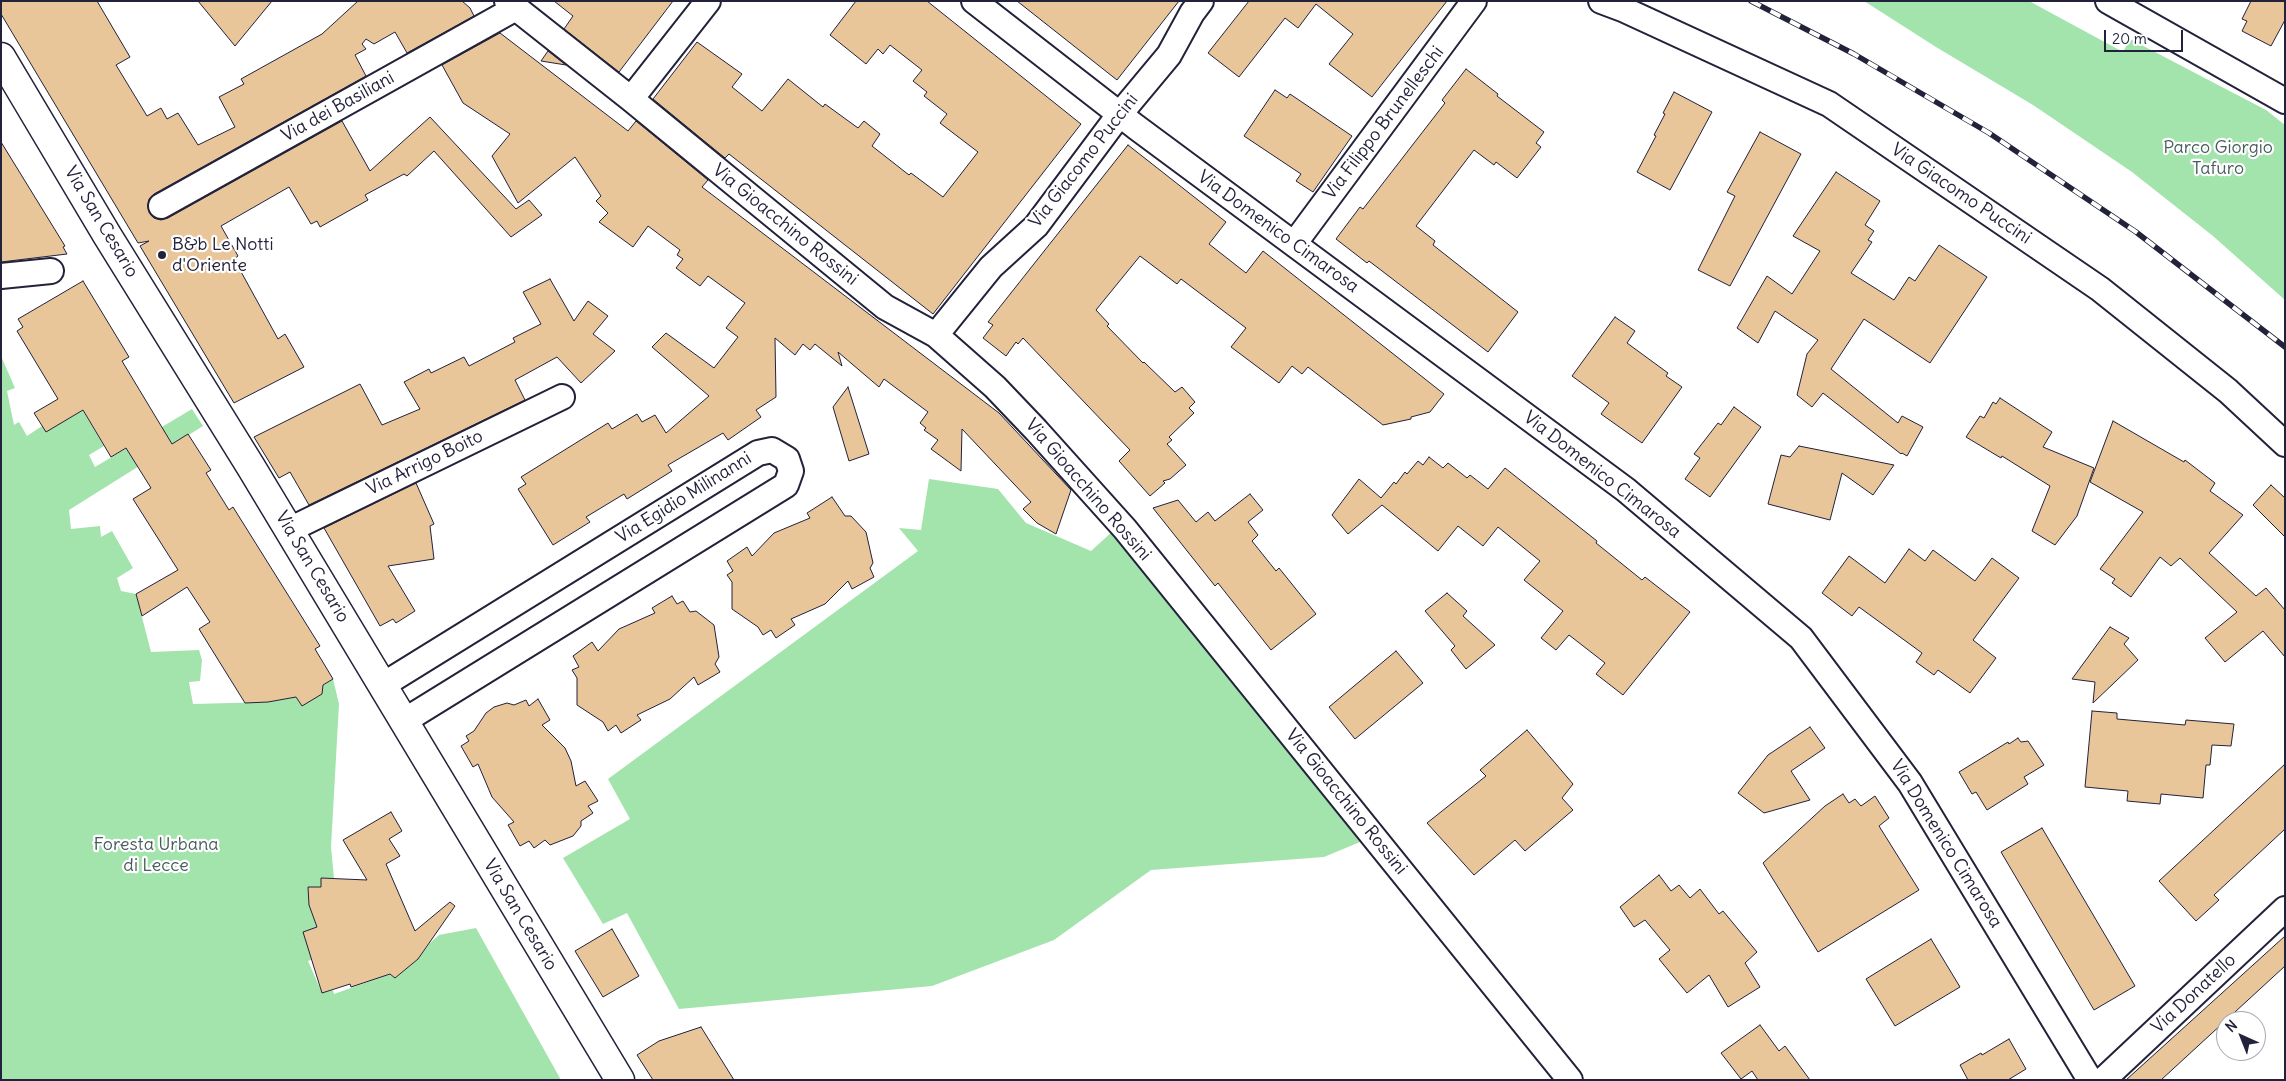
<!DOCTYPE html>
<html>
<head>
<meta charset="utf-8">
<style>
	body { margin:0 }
	#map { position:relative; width:2286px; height:1081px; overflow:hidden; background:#fff; font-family:Delius,sans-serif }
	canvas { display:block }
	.frame { position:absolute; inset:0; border:2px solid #22223b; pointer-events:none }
	.north { position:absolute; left:2216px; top:1011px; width:50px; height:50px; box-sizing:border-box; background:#fff; border:1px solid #a7a7b1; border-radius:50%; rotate:316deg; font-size:14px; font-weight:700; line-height:20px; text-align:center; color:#22223b }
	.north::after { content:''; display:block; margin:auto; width:18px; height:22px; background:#22223b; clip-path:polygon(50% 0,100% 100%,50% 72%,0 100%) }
	.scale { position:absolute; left:2104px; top:30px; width:79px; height:22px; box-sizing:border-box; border:2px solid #22223b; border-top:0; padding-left:6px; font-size:15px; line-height:18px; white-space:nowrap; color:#22223b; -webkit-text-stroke:4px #fff; paint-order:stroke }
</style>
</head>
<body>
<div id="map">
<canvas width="2286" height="1081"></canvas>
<div class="frame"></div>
<div class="north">N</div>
<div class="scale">20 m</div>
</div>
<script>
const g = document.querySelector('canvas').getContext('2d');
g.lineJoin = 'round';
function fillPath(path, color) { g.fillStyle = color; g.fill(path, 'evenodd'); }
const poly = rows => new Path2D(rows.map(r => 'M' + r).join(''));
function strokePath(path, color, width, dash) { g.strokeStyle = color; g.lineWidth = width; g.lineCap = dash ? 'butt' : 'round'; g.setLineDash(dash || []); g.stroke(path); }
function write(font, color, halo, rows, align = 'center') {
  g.font = font + ' Delius,sans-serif'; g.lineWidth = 4.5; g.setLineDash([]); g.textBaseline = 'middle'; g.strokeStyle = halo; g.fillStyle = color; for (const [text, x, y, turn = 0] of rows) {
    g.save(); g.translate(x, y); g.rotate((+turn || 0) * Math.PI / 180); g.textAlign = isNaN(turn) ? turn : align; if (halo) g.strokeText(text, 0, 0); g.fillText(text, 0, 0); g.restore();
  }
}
fillPath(poly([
	[1864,1,2029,1,2123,52,2130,39,2266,110,2285,125,2285,300,2213,236,2132,172,2033,105,1936,47],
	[1,356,15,388,7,391,14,425,19,422,27,436,42,426,82,409,104,446,89,455,95,467,192,409,203,426,69,510,71,529,100,526,101,537,112,531,133,568,117,578,121,591,136,594,151,652,199,650,202,660,200,681,189,682,193,704,268,702,296,697,302,706,322,694,323,685,333,679,339,704,331,847,334,878,321,878,321,887,308,887,309,905,317,927,313,959,308,961,322,993,333,990,334,994,390,974,395,978,418,959,430,943,439,935,476,928,561,1080,1,1080],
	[929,479,998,489,1026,523,1091,551,1113,531,1360,842,1324,857,1151,870,1054,940,932,986,679,1009,627,913,603,924,563,858,630,819,608,779,918,551,899,528,921,530]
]), '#a3e3ac');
const building = poly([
	[1,1,97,1,130,57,116,65,147,116,161,108,167,119,178,113,198,145,235,127,219,97,244,84,241,79,322,34,358,1,462,1,470,8,474,16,407,53,395,32,374,44,366,39,362,44,366,49,355,55,366,76,154,194,149,199,149,212,154,218,161,220,168,218,342,121,370,171,430,117,516,209,529,200,542,215,511,237,434,151,407,176,404,174,365,195,368,200,320,227,317,221,311,224,289,187,221,226,238,256,234,259,278,339,285,334,304,367,234,403,140,246,149,241,138,243,1,14,1,1],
	[198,1,272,1,235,46,198,1],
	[554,1,673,1,619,72,564,29,573,16,554,1],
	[856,1,927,1,1081,124,933,314,729,154,725,158,653,99,697,42,742,74,732,87,762,111,788,79,823,107,825,104,858,128,864,121,880,134,872,146,909,175,911,173,943,197,978,152,940,123,947,114,924,96,927,92,913,81,922,70,890,45,883,54,878,49,866,64,830,35,856,1],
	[1017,1,1179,1,1117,80,1017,1],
	[1249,1,1447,1,1372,97,1329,64,1353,34,1316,4,1298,28,1285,18,1239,77,1208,53,1249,1],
	[2251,1,2285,1,2285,20,2271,46,2242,31,2247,21,2242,19,2251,1],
	[500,33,628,131,636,121,708,180,702,187,999,413,1071,490,1056,534,1037,523,1023,509,1031,502,962,429,961,471,931,449,938,440,924,430,926,428,920,423,928,412,884,379,879,387,838,352,842,366,815,344,810,350,803,344,795,355,775,338,776,397,756,410,761,417,728,440,723,433,668,465,672,471,627,499,624,494,586,517,590,522,553,545,518,489,526,484,521,477,608,423,612,429,637,414,642,422,655,415,666,433,709,396,652,347,666,333,714,368,738,337,726,328,745,303,708,276,700,286,676,268,683,259,677,255,680,250,648,226,633,247,599,222,608,213,596,201,601,196,575,157,518,203,492,156,510,134,463,103,442,65,500,33],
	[548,51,566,65,541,61,548,51],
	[1466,69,1498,94,1497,96,1544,132,1536,143,1541,147,1517,178,1496,162,1494,165,1474,150,1416,226,1435,241,1433,245,1518,312,1488,352,1369,261,1367,263,1336,239,1360,207,1363,209,1445,103,1442,100,1466,69],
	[1275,90,1287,98,1290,94,1352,136,1313,192,1296,181,1301,174,1244,136,1275,90],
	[1674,92,1712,112,1670,190,1637,172,1656,136,1654,135,1665,114,1663,113,1674,92],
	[1760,132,1801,154,1730,286,1698,270,1735,196,1727,192,1760,132],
	[1,142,65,246,63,247,67,254,1,262,1,142],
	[1128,145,1226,222,1209,244,1246,273,1263,251,1444,394,1430,412,1411,417,1411,419,1383,425,1308,367,1302,374,1292,366,1279,383,1231,347,1246,328,1181,279,1177,284,1140,256,1096,310,1109,324,1107,326,1143,363,1144,362,1175,392,1182,387,1195,402,1189,408,1194,413,1169,437,1172,440,1167,444,1186,465,1170,479,1163,481,1165,483,1150,496,1119,461,1130,450,1023,338,1018,344,1016,342,1006,356,983,338,993,325,988,322,1128,145],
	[1836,172,1880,201,1865,225,1874,231,1868,240,1872,242,1851,273,1894,300,1909,277,1915,281,1939,245,1987,277,1930,363,1864,319,1831,369,1898,423,1902,416,1923,427,1907,456,1902,453,1901,454,1823,393,1812,407,1797,395,1807,354,1818,340,1775,311,1758,343,1737,328,1767,276,1792,294,1820,251,1793,236,1836,172],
	[550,279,574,321,588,301,608,316,593,334,615,351,581,383,557,357,515,380,525,400,309,505,290,472,279,478,254,437,360,384,382,425,420,409,404,382,429,369,431,373,464,357,469,366,515,342,513,338,541,324,523,292,550,279],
	[83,281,129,357,122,361,172,444,188,434,211,470,206,473,229,510,233,507,320,646,315,649,333,679,323,685,322,694,302,706,296,697,268,702,245,703,199,629,210,622,187,587,142,616,136,594,178,570,133,499,151,488,126,448,111,457,83,410,46,432,34,413,58,399,17,331,23,327,18,319,83,281],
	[1615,317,1635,331,1627,343,1668,373,1666,376,1682,387,1642,443,1601,414,1609,403,1572,376,1615,317],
	[848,387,869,454,849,461,833,407,848,387],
	[2000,398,2052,432,2043,447,2094,468,2077,516,2055,545,2032,531,2050,486,2002,456,2001,458,1966,437,1980,416,1984,418,1993,402,1996,404,2000,398],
	[1734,407,1761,427,1710,497,1685,479,1700,458,1694,454,1718,423,1721,425,1734,407],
	[2113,421,2184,462,2185,460,2215,483,2210,491,2243,515,2209,553,2256,596,2266,588,2285,610,2285,657,2263,631,2225,662,2205,638,2237,612,2180,558,2171,566,2160,557,2131,597,2112,583,2115,579,2100,569,2143,512,2090,482,2113,421],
	[1799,446,1894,465,1873,495,1842,473,1830,520,1768,504,1781,455,1790,457,1799,446],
	[1429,457,1443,468,1448,463,1467,478,1470,475,1488,489,1505,468,1597,541,1596,543,1642,580,1645,577,1690,612,1623,695,1596,674,1605,663,1569,635,1556,650,1541,638,1563,611,1524,580,1540,561,1498,527,1483,546,1458,526,1438,551,1382,505,1348,534,1332,515,1359,479,1381,498,1394,482,1396,484,1405,472,1407,474,1418,461,1423,465,1429,457],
	[416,483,434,524,430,526,434,559,388,566,415,611,396,623,393,619,380,626,324,528,416,483],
	[2271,485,2285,498,2285,537,2253,505,2271,485],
	[1250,494,1263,510,1248,522,1258,535,1252,541,1276,571,1279,568,1316,614,1271,650,1218,583,1215,586,1153,508,1178,500,1196,522,1208,512,1215,521,1250,494],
	[832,497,845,516,851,516,866,532,873,563,870,568,874,577,852,589,848,581,825,604,791,619,795,625,776,638,771,630,763,635,758,627,732,609,732,582,727,575,733,571,727,561,747,547,752,556,774,533,810,518,807,513,832,497],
	[1909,549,1925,561,1933,550,1975,581,1992,558,2019,578,1973,640,1996,658,1970,693,1938,670,1934,675,1916,662,1922,653,1859,607,1852,616,1822,593,1849,556,1885,583,1909,549],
	[1447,593,1467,611,1463,616,1495,645,1466,669,1451,650,1455,646,1425,611,1447,593],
	[672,596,677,604,683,601,690,612,696,611,714,625,719,657,715,664,720,672,698,685,694,677,670,699,637,715,641,720,621,733,616,725,608,731,603,722,577,705,577,678,572,670,579,667,573,656,592,642,598,651,619,629,655,613,652,608,672,596],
	[2110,627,2129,638,2124,644,2138,660,2093,703,2095,682,2072,679,2110,627],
	[1396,651,1423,683,1355,739,1329,707,1396,651],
	[538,699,550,720,542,725,565,748,571,761,576,786,585,781,598,801,588,806,593,813,581,821,581,826,573,836,550,845,545,840,534,848,529,841,520,846,508,825,514,822,492,797,478,764,473,767,461,746,469,741,466,736,474,731,486,713,494,707,507,703,514,705,526,700,529,706,538,699],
	[2092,711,2117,713,2117,719,2185,725,2186,720,2234,724,2231,746,2212,745,2210,765,2206,765,2203,798,2161,794,2160,804,2127,801,2128,791,2085,787,2092,711],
	[1810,727,1825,748,1791,771,1810,800,1764,813,1738,793,1768,755,1810,727],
	[1527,730,1573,784,1562,798,1573,810,1525,851,1515,840,1474,875,1427,823,1486,776,1480,770,1527,730],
	[2018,738,2021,742,2028,741,2044,765,2024,777,2028,784,1987,810,1976,792,1972,794,1959,772,2008,742,2009,744,2018,738],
	[2285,764,2285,829,2214,895,2219,900,2196,921,2159,881,2285,764],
	[1843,794,1849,803,1855,799,1861,806,1875,796,1889,818,1879,826,1919,890,1818,952,1763,863,1825,806,1843,794],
	[391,812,402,831,389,839,400,856,386,864,415,931,450,902,455,906,418,959,395,978,390,974,351,987,350,984,322,993,303,932,317,927,309,905,308,887,321,887,321,878,367,880,343,840,391,812],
	[2042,828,2135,986,2094,1010,2001,852,2042,828],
	[1659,875,1671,891,1679,885,1690,898,1700,889,1719,914,1723,911,1757,952,1745,963,1760,987,1728,1007,1709,975,1687,993,1659,959,1670,950,1645,920,1634,927,1620,907,1659,875],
	[612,929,639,976,603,997,575,951,612,929],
	[2285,936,2285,966,2161,1080,2126,1080,2285,936],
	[1931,939,1960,987,1895,1026,1866,979,1931,939],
	[1760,1025,1779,1051,1785,1046,1810,1080,1758,1080,1752,1071,1741,1079,1721,1053,1760,1025],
	[701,1027,734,1080,653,1080,637,1055,659,1041,701,1027],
	[2009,1039,2026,1069,2008,1080,1968,1080,1960,1065,1981,1053,1982,1055,2009,1039]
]);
fillPath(building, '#e9c59a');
strokePath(building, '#22223b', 1);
const minor = poly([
	[507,1,631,99,885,307,936,335,995,387,1036,430,1125,529,1570,1080],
	[974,1,1136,127,1626,490,1801,638,1910,783,2090,1080],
	[1601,1,1625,10,1829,104,2100,289,2228,391,2285,444],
	[2108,1,2285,101],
	[631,99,708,1],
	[161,206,516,8],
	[1294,244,1474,1],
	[1,276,51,271],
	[936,335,991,267,1036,226,1119,115,1169,55,1192,13,1201,1],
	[289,530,562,397],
	[383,685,758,453,772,450,787,459,791,471,786,485,404,721],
	[2103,1080,2285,909]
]);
const secondary = poly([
	[1,57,107,235,251,467,620,1080]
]);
strokePath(minor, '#22223b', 28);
strokePath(secondary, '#22223b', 31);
strokePath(minor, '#fff', 24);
strokePath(secondary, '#fff', 28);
const rail = poly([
	[1751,1,1854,54,1989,133,2136,232,2285,347]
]);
strokePath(rail, '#22223b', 5.5);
strokePath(rail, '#fff', 4, [11]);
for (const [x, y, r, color] of [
	[162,255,5,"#22223b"]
]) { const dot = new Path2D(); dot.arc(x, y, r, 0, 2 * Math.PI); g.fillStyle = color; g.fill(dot); strokePath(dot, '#fff', 2); }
write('18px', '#22223b', '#fff', [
	["Via dei Basiliani",338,107,-29],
	["Via Filippo Brunelleschi",1384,123,-53],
	["Via Giacomo Puccini",1084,161,-52],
	["Via Giacomo Puccini",1961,194,34],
	["Via San Cesario",101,222,59],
	["Via Gioacchino Rossini",785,225,39],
	["Via Domenico Cimarosa",1278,232,36],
	["Via Arrigo Boito",425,463,-26],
	["Via Domenico Cimarosa",1602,475,38],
	["Via Gioacchino Rossini",1088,490,49],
	["Via Egidio Milinanni",684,498,-32],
	["Via San Cesario",312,567,59],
	["Via Gioacchino Rossini",1346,802,51],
	["Via Domenico Cimarosa",1946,844,58],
	["Via San Cesario",520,915,59],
	["Via Donatello",2194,994,-43]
]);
write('18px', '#495c5d', '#fff', [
	["Parco Giorgio",2218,148],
	["Tafuro",2218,169],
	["Foresta Urbana",156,845],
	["di Lecce",156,866]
]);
write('18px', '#22223b', '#fff', [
	["B&b Le Notti",172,245],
	["d'Oriente",172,266]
], 'left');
</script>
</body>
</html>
